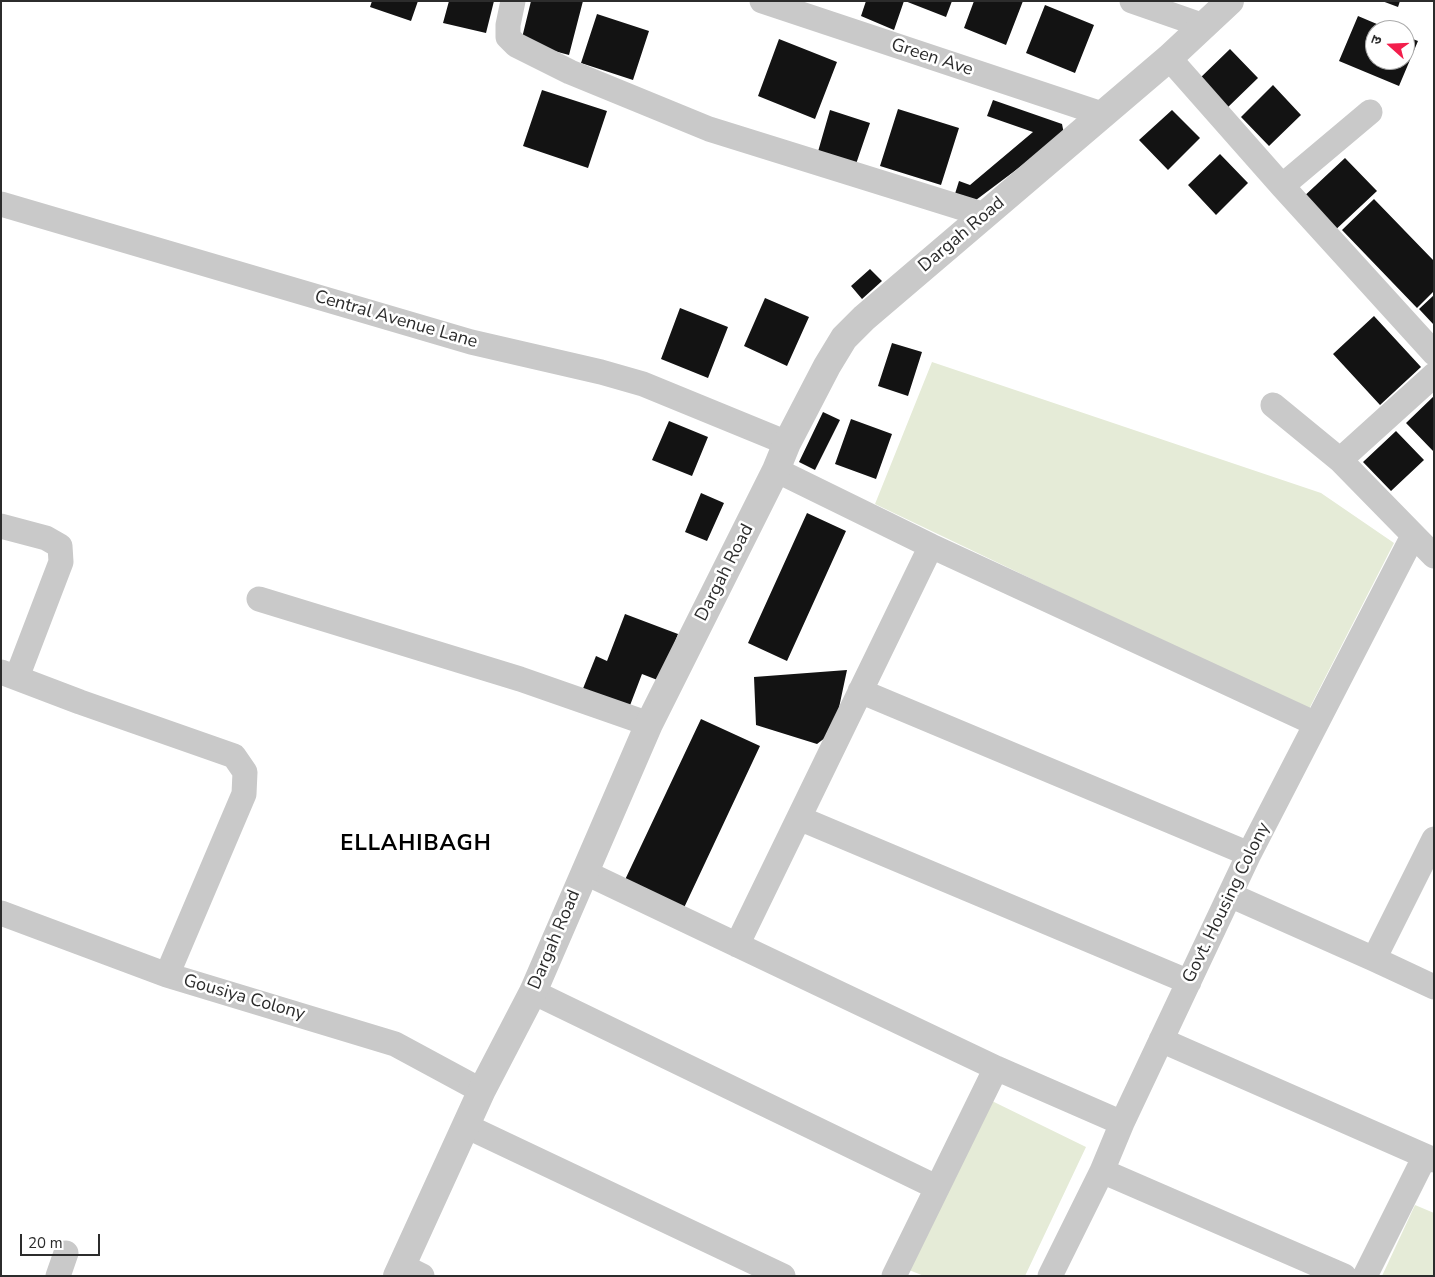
<!DOCTYPE html>
<html>
<head>
<meta charset="utf-8">
<style>
	body { margin:0 }
	#map { position:relative; width:1435px; height:1277px; overflow:hidden; background:#fff; font-family:"Nunito Sans","Noto Sans Devanagari",sans-serif }
	canvas { display:block }
	.frame { position:absolute; inset:0; border:2px solid #2c2c2c; pointer-events:none }
	.north { position:absolute; left:1365px; top:20px; width:50px; height:50px; box-sizing:border-box; background:#fff; border:1px solid #ababab; border-radius:50%; rotate:290deg; font-size:14px; font-weight:700; line-height:20px; text-align:center; color:#2c2c2c }
	.north::after { content:''; display:block; margin:auto; width:18px; height:22px; background:#f31e4c; clip-path:polygon(50% 0,100% 100%,50% 72%,0 100%) }
	.scale { position:absolute; left:20px; top:1234px; width:80px; height:22px; box-sizing:border-box; border:2px solid #2c2c2c; border-top:0; padding-left:6px; font-size:15px; line-height:18px; white-space:nowrap; color:#2c2c2c; -webkit-text-stroke:4px #fff; paint-order:stroke }
</style>
</head>
<body>
<div id="map">
<canvas width="1435" height="1277"></canvas>
<div class="frame"></div>
<div class="north">उ</div>
<div class="scale">20 m</div>
</div>
<script>
const g = document.querySelector('canvas').getContext('2d');
g.lineJoin = 'round';
function fillPath(path, color) { g.fillStyle = color; g.fill(path, 'evenodd'); }
const poly = rows => new Path2D(rows.map(r => 'M' + r).join(''));
function strokePath(path, color, width, dash) { g.strokeStyle = color; g.lineWidth = width; g.lineCap = dash ? 'butt' : 'round'; g.setLineDash(dash || []); g.stroke(path); }
function write(font, color, halo, rows, align = 'center') {
  g.font = font + ' "Nunito Sans",sans-serif'; g.lineWidth = 5; g.setLineDash([]); g.textBaseline = 'middle'; g.strokeStyle = halo; g.fillStyle = color; for (const [text, x, y, turn = 0] of rows) {
    g.save(); g.translate(x, y); g.rotate((+turn || 0) * Math.PI / 180); g.textAlign = isNaN(turn) ? turn : align; if (halo) g.strokeText(text, 0, 0); g.fillText(text, 0, 0); g.restore();
  }
}
fillPath(poly([
	[932,362,1321,493,1394,543,1308,711,875,504],
	[992,1101,1086,1147,1025,1276,924,1276,909,1270],
	[1415,1205,1434,1213,1434,1276,1382,1276]
]), '#e5ebd7');
fillPath(poly([
	[372,1,418,1,411,21,370,7],
	[449,1,494,1,486,33,443,23],
	[531,1,583,1,569,55,521,42],
	[866,1,904,1,894,30,861,16],
	[905,1,952,1,946,17],
	[974,1,1023,1,1006,45,964,28],
	[1382,1,1400,1,1398,7],
	[1045,5,1094,25,1075,73,1026,53],
	[597,14,649,31,633,80,581,63],
	[1358,16,1391,30,1375,30,1375,60,1405,60,1405,36,1418,41,1399,86,1339,61],
	[779,39,837,62,815,119,758,96],
	[1230,49,1258,78,1226,109,1198,80],
	[1273,85,1301,115,1269,146,1241,117],
	[542,90,607,111,588,168,523,146],
	[993,100,1062,124,1064,134,972,203,954,197,959,181,970,185,1033,132,987,116],
	[898,109,959,128,941,185,880,166],
	[830,110,870,123,855,167,817,155],
	[1172,110,1200,138,1168,170,1139,140],
	[1220,154,1248,183,1216,215,1188,185],
	[1345,158,1377,191,1331,234,1300,200],
	[1374,199,1434,261,1434,291,1417,308,1342,230],
	[870,269,882,281,862,299,851,286],
	[1434,295,1434,325,1419,309],
	[765,298,809,317,787,366,744,346],
	[680,308,728,327,708,378,661,359],
	[1374,316,1421,367,1380,405,1333,354],
	[892,343,922,352,908,396,878,386],
	[1434,396,1434,452,1406,423],
	[823,412,840,420,815,470,799,462],
	[851,419,892,434,876,479,835,464],
	[669,421,708,437,692,476,652,460],
	[1396,431,1424,460,1391,491,1363,462],
	[701,493,724,503,707,541,685,532],
	[807,513,846,531,787,661,748,643],
	[625,614,678,634,660,681,642,674,629,708,582,691,596,656,607,661],
	[847,670,834,731,817,744,756,725,754,677],
	[701,719,760,746,682,912,623,884]
]), '#131313');
strokePath(poly([
	[513,1,508,25,508,37,516,45,570,72,709,129,985,215],
	[762,1,1102,114],
	[1132,1,1204,26],
	[1169,58,1282,186,1434,353],
	[1282,186,1370,112],
	[1,204,471,342,601,372,643,384,787,443],
	[1273,405,1340,460,1434,556],
	[1340,460,1434,375],
	[776,470,931,546,1316,724],
	[1,526,46,538,60,546,61,562,17,677],
	[259,599,520,679,649,724],
	[1,672,80,702,234,756,245,772,244,794,167,975],
	[860,691,1249,854],
	[799,818,1189,982],
	[584,872,996,1068,1122,1123],
	[1230,895,1374,959,1434,987],
	[1,913,167,975,395,1044,482,1091],
	[737,945,931,546],
	[1374,959,1434,839],
	[533,992,936,1187],
	[1161,1040,1434,1160],
	[466,1126,783,1276],
	[1102,1171,1344,1276],
	[402,1266,422,1276],
	[58,1276,66,1253],
	[894,1276,996,1068],
	[1050,1276,1102,1171,1122,1123,1249,854,1413,536],
	[1365,1276,1425,1156]
]), '#c9c9c9', 25);
strokePath(poly([
	[397,1276,482,1090,533,992,649,724,776,470,787,443,827,366,844,338,864,318,1169,58,1230,1]
]), '#c9c9c9', 28);
write('18px', '#2c2c2c', '#fff', [
	["Green Ave",932,58,18],
	["Dargah Road",962,235,-40],
	["Central Avenue Lane",396,320,16],
	["Dargah Road",725,573,-63],
	["Govt. Housing Colony",1227,903,-64],
	["Dargah Road",555,940,-67],
	["Gousiya Colony",244,998,16]
]);
g.letterSpacing = '1px';
write('bold 22px', '#000', '#fff', [
	["ELLAHIBAGH",416,845]
]);
g.letterSpacing = '0px';
</script>
</body>
</html>
